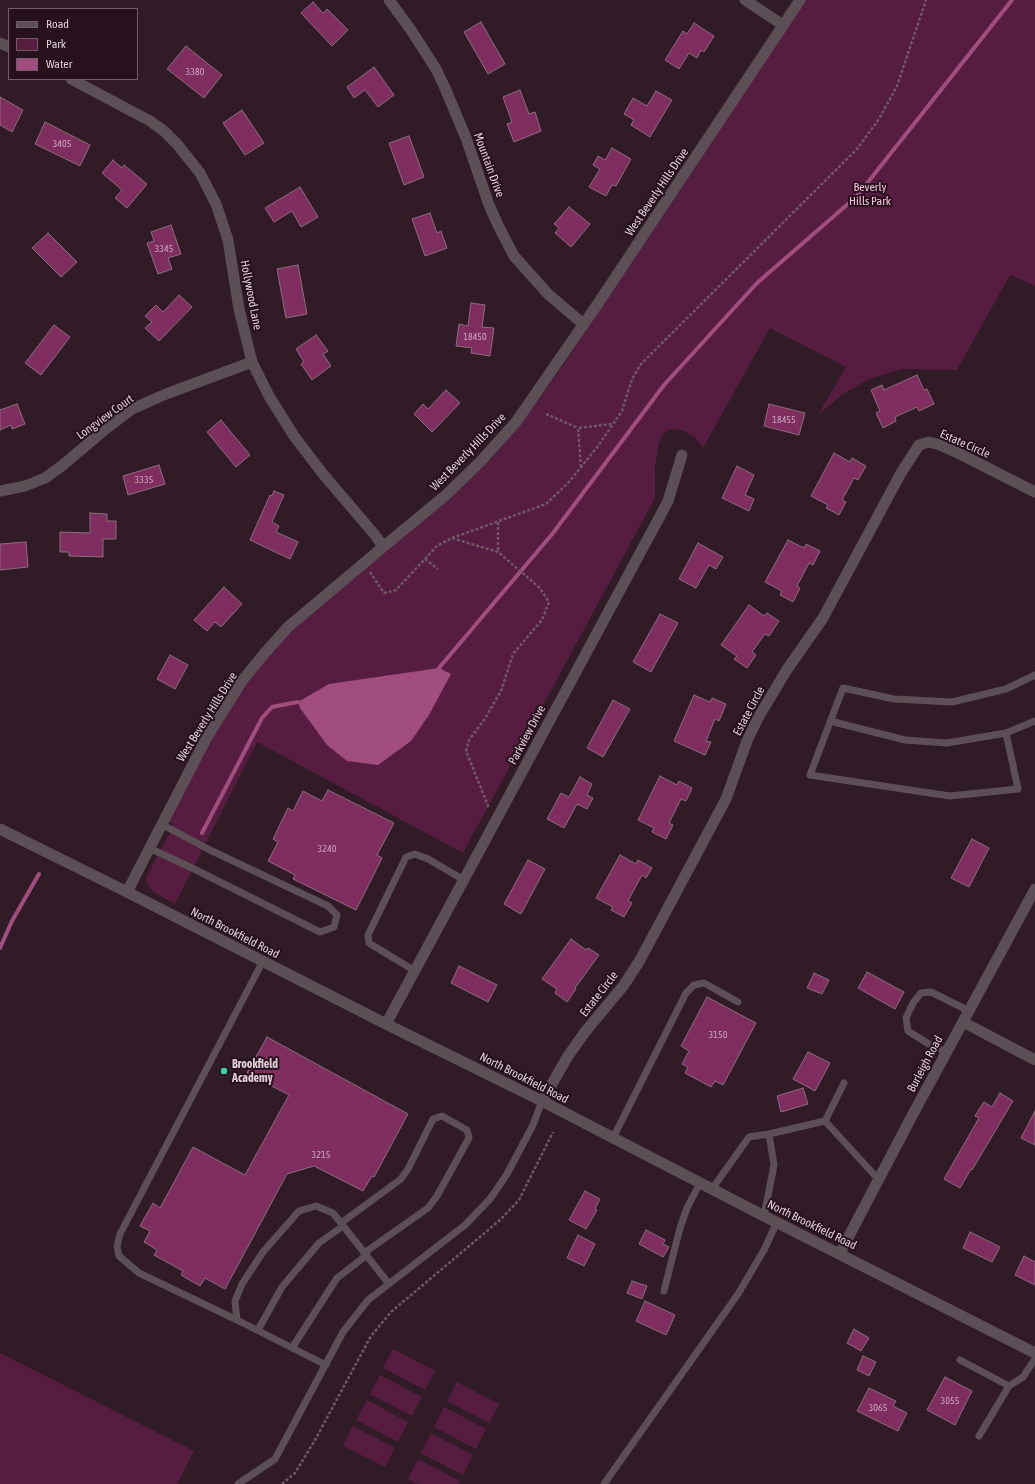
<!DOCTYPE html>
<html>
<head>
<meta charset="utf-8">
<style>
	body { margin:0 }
	#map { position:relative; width:1035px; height:1484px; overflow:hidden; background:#311b27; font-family:"Asap Condensed",sans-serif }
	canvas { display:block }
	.legend { position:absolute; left:8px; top:8px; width:130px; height:72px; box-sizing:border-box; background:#27111d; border:1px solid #715d67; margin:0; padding:5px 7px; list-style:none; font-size:12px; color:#dfcfd7 }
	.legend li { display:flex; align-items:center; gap:8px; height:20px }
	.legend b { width:20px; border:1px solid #715d67 }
</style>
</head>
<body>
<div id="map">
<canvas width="1035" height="1484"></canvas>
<ul class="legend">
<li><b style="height:5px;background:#5c5056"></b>Road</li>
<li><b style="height:11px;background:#561d40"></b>Park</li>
<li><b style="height:11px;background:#a14d7f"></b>Water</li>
</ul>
</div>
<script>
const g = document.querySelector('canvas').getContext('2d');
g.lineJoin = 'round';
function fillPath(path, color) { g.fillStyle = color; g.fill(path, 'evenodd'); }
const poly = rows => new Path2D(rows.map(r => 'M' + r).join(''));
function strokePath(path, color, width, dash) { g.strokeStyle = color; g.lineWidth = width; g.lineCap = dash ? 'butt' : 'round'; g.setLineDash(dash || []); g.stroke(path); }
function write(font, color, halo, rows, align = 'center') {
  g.font = font + ' "Asap Condensed",sans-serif'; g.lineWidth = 4; g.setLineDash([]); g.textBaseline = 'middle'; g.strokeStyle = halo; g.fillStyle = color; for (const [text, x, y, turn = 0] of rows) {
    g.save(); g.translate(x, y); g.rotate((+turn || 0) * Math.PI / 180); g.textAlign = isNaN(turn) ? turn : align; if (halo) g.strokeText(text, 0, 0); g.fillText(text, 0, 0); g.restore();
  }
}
fillPath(poly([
	[805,0,1035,0,1035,286,1010,275,957,370,901,369,869,379,843,394,818,415,846,367,770,328,703,448,695,437,681,430,669,429,662,436,659,443,655,467,655,498,463,853,257,742,175,904,155,893,147,884,146,877,173,827,169,819,215,734,231,707,251,678,283,639,311,612,449,500,492,458,523,421,564,364,682,188],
	[393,1349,435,1371,425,1390,383,1368],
	[0,1353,194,1451,177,1484,0,1484],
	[380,1375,422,1397,412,1416,370,1394],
	[457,1382,499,1404,489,1423,447,1401],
	[367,1400,408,1422,398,1442,356,1420],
	[444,1407,486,1429,476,1449,434,1427],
	[353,1426,395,1448,385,1467,343,1446],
	[431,1433,473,1455,463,1475,421,1453],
	[418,1459,460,1481,458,1484,418,1484,408,1479]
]), '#561d40');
fillPath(poly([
	[439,668,451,674,429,715,411,741,378,765,347,761,327,745,300,708,298,702,329,684]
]), '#a14d7f');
strokePath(poly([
	[439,668,553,533,664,385,757,283,857,196,1012,0],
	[202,833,262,718,272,707,298,702],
	[0,948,12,921,39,874]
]), '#a14d7f', 4);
const building = poly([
	[313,2,323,13,327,9,348,30,332,46,301,13,313,2],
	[481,22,505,64,488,74,464,32,481,22],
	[694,23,714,36,704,52,701,50,697,58,689,53,679,69,665,60,683,31,687,34,694,23],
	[186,46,222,75,204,98,167,69,186,46],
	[374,67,394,95,378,107,365,90,354,98,347,87,374,67],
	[520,90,529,114,535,112,541,131,514,142,507,124,512,122,503,97,520,90],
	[656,91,672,100,650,137,631,125,634,120,624,114,633,98,647,106,656,91],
	[0,97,23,110,12,132,0,125,0,97],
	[242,110,264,143,245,155,223,123,242,110],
	[45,122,90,145,80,166,35,144,45,122],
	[409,136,424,177,404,185,389,143,409,136],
	[612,148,631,159,616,186,612,185,606,196,589,187,600,169,593,165,598,156,605,160,612,148],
	[113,160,122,168,124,165,147,184,127,208,115,198,122,190,102,173,113,160],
	[300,187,318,217,301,227,292,211,274,222,265,208,300,187],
	[569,207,590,224,571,247,555,233,559,228,554,224,569,207],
	[430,213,437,233,441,231,447,248,425,256,412,219,430,213],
	[171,225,181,254,168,258,172,269,158,274,147,243,154,241,151,232,171,225],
	[48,233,77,262,61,277,32,248,48,233],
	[298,265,307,314,286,318,277,269,298,265],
	[179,295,192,307,159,341,145,328,152,322,145,316,156,305,163,312,179,295],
	[471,303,485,305,482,327,494,328,490,356,471,353,472,348,456,346,459,324,468,326,471,303],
	[54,325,70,337,41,375,25,363,54,325],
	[316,335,328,351,323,354,331,366,312,380,301,364,304,362,296,349,316,335],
	[917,375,924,390,927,389,934,404,919,411,917,407,895,417,896,421,883,428,876,413,880,411,871,390,882,385,884,390,917,375],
	[446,390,460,403,432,432,414,414,423,404,428,409,446,390],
	[17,404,25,424,12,429,11,425,0,430,0,410,17,404],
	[769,404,805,413,799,435,764,426,769,404],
	[221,420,250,455,236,467,207,432,221,420],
	[834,453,850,462,852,458,866,466,858,480,854,478,842,500,846,502,839,515,826,508,828,505,811,496,834,453],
	[159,465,165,484,128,495,123,476,159,465],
	[737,466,754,475,745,495,754,499,749,511,722,498,737,466],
	[274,491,284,495,272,522,279,526,276,532,298,542,290,559,250,540,270,495,272,496,274,491],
	[90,513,107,514,107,521,116,521,116,539,103,539,103,557,69,556,69,552,60,552,60,532,90,533,90,513],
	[788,540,804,548,806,544,820,551,813,565,809,563,797,586,800,588,793,602,780,595,782,591,765,582,788,540],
	[26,542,28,567,0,570,0,544,26,542],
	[698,543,723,557,716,569,709,565,696,588,679,579,698,543],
	[224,587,242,604,221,627,215,622,207,631,194,620,224,587],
	[749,605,764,616,767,613,779,621,769,636,765,634,752,652,756,655,747,668,734,659,737,656,721,645,749,605],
	[660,614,678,623,651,672,633,662,660,614],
	[170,655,188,665,175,689,157,679,170,655],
	[694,695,710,702,712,698,726,704,719,721,715,719,706,741,711,742,705,755,674,741,694,695],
	[613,700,630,709,603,757,587,748,613,700],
	[660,776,677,785,679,781,692,788,686,801,681,799,669,823,673,825,666,839,652,832,654,828,638,820,660,776],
	[580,777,592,784,587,795,593,798,587,809,577,804,564,828,547,819,561,793,569,797,580,777],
	[328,790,394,823,377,855,382,858,356,910,293,879,295,875,268,861,278,842,273,839,288,808,293,811,303,791,322,801,328,790],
	[972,839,989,848,969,887,951,878,972,839],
	[620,855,636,864,638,860,652,868,646,878,642,875,628,901,632,903,624,917,611,910,613,907,596,898,620,855],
	[528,860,545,869,521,914,504,904,528,860],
	[571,939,586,950,588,948,599,955,575,988,576,989,567,1002,555,993,557,989,542,979,571,939],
	[459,966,497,985,488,1002,451,983,459,966],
	[867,972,904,992,895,1009,858,988,867,972],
	[814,973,829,980,822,994,807,988,814,973],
	[707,997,756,1023,723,1085,715,1081,711,1087,685,1073,688,1067,682,1064,689,1051,681,1046,707,997],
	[267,1037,408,1114,374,1177,372,1176,363,1191,314,1166,287,1174,225,1289,205,1278,200,1286,181,1275,183,1271,154,1255,157,1250,144,1242,150,1231,140,1226,153,1203,160,1208,193,1147,245,1175,289,1095,247,1073,267,1037],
	[808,1052,830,1063,815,1091,793,1079,808,1052],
	[803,1088,808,1104,781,1112,777,1096,803,1088],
	[1000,1093,1013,1101,972,1170,971,1169,960,1188,944,1179,979,1118,975,1116,984,1102,992,1107,1000,1093],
	[1035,1111,1035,1145,1021,1138,1035,1111],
	[585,1191,600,1199,595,1209,597,1210,586,1229,569,1220,585,1191],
	[646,1230,665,1240,663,1244,669,1247,663,1257,639,1244,646,1230],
	[970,1232,1000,1247,992,1262,963,1248,970,1232],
	[578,1235,595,1244,584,1266,567,1258,578,1235],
	[1024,1256,1035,1262,1035,1285,1015,1275,1024,1256],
	[632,1281,647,1286,642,1299,627,1293,632,1281],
	[645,1301,675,1315,666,1335,636,1321,645,1301],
	[854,1329,869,1338,861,1351,847,1343,854,1329],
	[863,1356,876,1362,869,1376,857,1370,863,1356],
	[945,1377,972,1391,955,1425,927,1410,945,1377],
	[869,1388,896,1401,893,1406,907,1413,898,1431,857,1411,869,1388]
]);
fillPath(building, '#802e60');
strokePath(building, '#8a6e7c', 1);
strokePath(poly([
	[546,414,578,428],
	[581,467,578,428,612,424],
	[498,522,498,552],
	[452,538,546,504,569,482,598,446,622,411,632,379,641,364,857,149,879,119,897,86,926,0],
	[425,559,438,569],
	[370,572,384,593,396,590,437,546,452,538,498,552,540,588,549,602,542,620,513,654,501,691,484,720,469,740,466,751,489,808],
	[282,1484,295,1473,315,1440,371,1336,391,1312,500,1220,519,1200,553,1132]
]), '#6e5a65', 2.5, [3, 2]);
strokePath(poly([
	[1035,675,1006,689,952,702,894,699,843,688,810,775,950,796,1018,789,1006,733,1035,721],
	[830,721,905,740,947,743,1006,733],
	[149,848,194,869,320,932,334,927,337,915,328,906,210,850,161,824],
	[415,971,369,943,368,935,406,857,415,854,428,859,464,880],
	[947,1052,932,1046,908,1031,906,1018,913,1003,921,993,931,992,969,1011],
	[825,1121,844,1083],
	[769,1134,825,1121,879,1180],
	[613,1138,686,993,694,985,704,983,738,1002],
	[712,1189,749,1137,769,1134,774,1165,764,1216],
	[341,1223,401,1179,408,1169,433,1119,442,1116,467,1130,469,1138,437,1196,428,1208,364,1253],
	[664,1291,680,1228,687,1208,700,1183],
	[237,1320,139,1273,119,1256,117,1246,120,1234,263,961],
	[258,1330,282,1287,319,1243,343,1226],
	[292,1348,337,1278,367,1255],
	[960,1360,1009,1386],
	[326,1365,237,1320,235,1301,242,1284,263,1252,299,1211,316,1206,333,1213,389,1284],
	[979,1436,1009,1386,1023,1377,1035,1359],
	[238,1484,275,1459,343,1332,368,1300,465,1225,490,1199,507,1174,533,1125,542,1101],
	[604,1484,738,1294,764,1250,777,1222]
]), '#5c5056', 7);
strokePath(poly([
	[389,0,411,30,436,69,445,88,466,138,489,205,498,225,514,256,548,294,583,324],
	[745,0,783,25],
	[0,43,9,47],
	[71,79,150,121,164,131,177,144,200,173,216,204,228,240,239,309,252,362,269,396,294,436,323,474,375,535,383,547],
	[0,491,25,486,45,478,63,465,102,432,132,409,166,394,252,362],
	[127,892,207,737,242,681,263,655,288,627,383,547,446,495,481,461,516,422,597,305,800,0],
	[963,1022,1035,1060],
	[386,1024,659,518,668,501,682,455],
	[542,1101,568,1056,585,1032,624,985,640,960,726,799,747,741,758,718,786,671,823,618,901,473,919,445,929,442,940,445,960,454,1035,492]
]), '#5c5056', 11);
strokePath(poly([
	[0,829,127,892,386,1024,542,1101,764,1216,1035,1353],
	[840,1253,913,1114,1035,889]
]), '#5c5056', 11);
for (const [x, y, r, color] of [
	[224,1071,4,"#40d4a2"]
]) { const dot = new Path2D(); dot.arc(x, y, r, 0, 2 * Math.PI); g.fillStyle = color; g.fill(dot); strokePath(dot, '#27111d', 1.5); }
write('10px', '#c7a7b9', null, [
	["3380",195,72],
	["3405",62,144],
	["3345",164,249],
	["18450",475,337],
	["18455",784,420],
	["3335",144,480],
	["3240",327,849],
	["3150",718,1035],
	["3215",321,1155],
	["3055",950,1401],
	["3065",878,1408]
]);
write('12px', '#dfcfd7', '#27111d', [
	["Mountain Drive",489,165,70],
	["West Beverly Hills Drive",657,192,-56],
	["Hollywood Lane",251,295,79],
	["Longview Court",105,417,-36],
	["Estate Circle",965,444,24],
	["West Beverly Hills Drive",468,452,-46],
	["Estate Circle",749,711,-62],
	["West Beverly Hills Drive",207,717,-58],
	["Parkview Drive",527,735,-62],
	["North Brookfield Road",235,933,27],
	["Estate Circle",599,994,-52],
	["Burleigh Road",925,1064,-62],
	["North Brookfield Road",524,1078,27],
	["North Brookfield Road",812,1225,26]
]);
write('12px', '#f2c2db', '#27111d', [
	["Beverly",870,187],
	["Hills Park",870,201]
]);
write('bold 12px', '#dfcfd7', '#27111d', [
	["Brookfield",232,1064],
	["Academy",232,1078]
], 'left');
</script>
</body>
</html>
